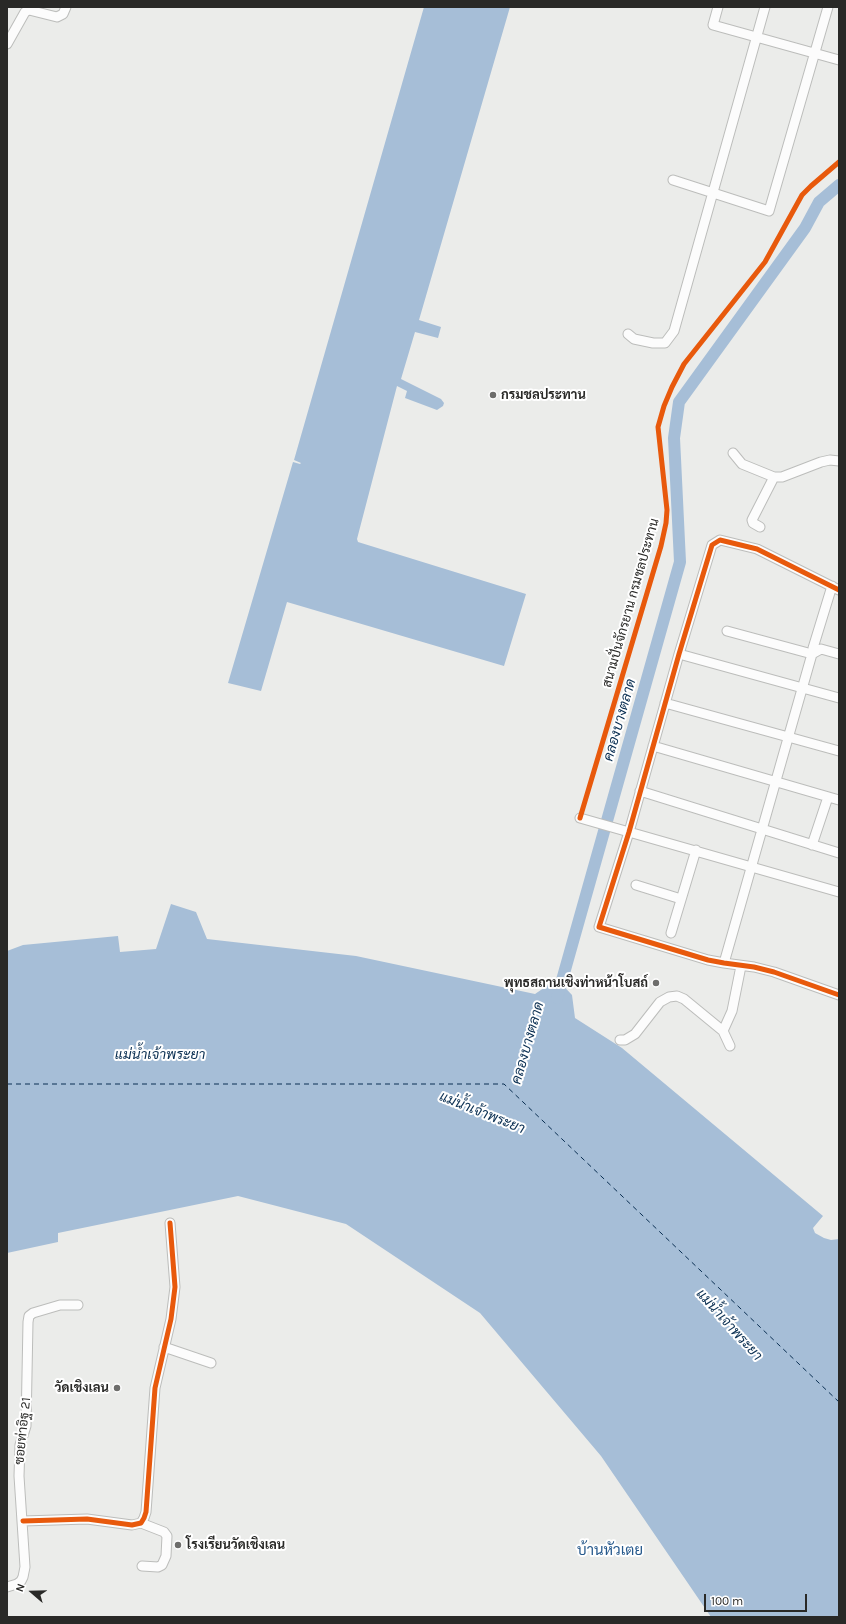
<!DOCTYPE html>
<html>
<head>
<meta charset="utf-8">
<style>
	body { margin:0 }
	#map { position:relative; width:846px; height:1624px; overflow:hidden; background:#ebecea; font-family:Karla,sans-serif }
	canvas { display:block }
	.frame { position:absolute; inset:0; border:8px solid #292927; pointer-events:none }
	.north { position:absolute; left:12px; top:1572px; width:40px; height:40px; -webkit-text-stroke:3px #fff; paint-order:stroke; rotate:290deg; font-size:11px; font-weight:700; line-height:16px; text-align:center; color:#292927 }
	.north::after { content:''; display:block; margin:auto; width:14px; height:18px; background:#292927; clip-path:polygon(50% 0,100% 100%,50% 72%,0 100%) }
	.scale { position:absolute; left:704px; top:1594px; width:103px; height:18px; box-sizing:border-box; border:2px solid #292927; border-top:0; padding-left:5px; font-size:12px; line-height:14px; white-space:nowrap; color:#292927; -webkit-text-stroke:3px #fff; paint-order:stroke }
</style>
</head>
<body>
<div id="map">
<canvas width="846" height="1624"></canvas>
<div class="frame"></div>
<div class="north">N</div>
<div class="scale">100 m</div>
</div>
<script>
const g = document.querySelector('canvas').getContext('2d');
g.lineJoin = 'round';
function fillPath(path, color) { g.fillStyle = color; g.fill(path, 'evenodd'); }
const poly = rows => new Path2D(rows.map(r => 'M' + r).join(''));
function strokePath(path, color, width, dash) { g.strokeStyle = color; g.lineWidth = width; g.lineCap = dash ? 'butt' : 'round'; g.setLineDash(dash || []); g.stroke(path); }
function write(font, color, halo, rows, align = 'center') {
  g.font = font + ' Karla,Sarabun,sans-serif'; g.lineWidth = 4; g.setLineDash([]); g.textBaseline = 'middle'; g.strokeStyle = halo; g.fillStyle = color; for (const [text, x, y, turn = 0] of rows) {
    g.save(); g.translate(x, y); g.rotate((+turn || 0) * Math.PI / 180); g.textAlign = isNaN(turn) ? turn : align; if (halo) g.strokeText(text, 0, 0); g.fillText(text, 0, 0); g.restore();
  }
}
fillPath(poly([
	[424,7,510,7,419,320,441,327,438,338,415,332,401,379,441,399,444,403,443,406,437,410,405,398,407,391,397,386,357,539,358,542,526,594,504,666,287,602,261,691,228,683,293,462,300,464,301,463,294,460],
	[171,904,196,912,207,939,356,956,535,994,557,979,572,995,575,1018,622,1048,823,1216,813,1228,815,1233,824,1238,831,1240,839,1239,839,1617,711,1617,601,1456,480,1313,346,1224,238,1196,58,1233,58,1242,7,1253,7,951,23,945,118,936,120,952,156,949]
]), '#a6bed7');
strokePath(poly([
	[557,998,680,562,674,438,679,402,805,228,819,202,839,185]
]), '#a6bed7', 12);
strokePath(poly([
	[7,1084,504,1084,839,1402]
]), '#0a2f52', 1, [5, 4]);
const minor = poly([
	[718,7,713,25,839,60],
	[7,44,25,12,29,10,57,17,63,14,66,7],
	[673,180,769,211,828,7],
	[628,334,634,339,653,343,665,343,674,331,765,7],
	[733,453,742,464,774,477,782,477,821,462,830,460,839,461],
	[760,527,753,523,752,520,774,477],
	[839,590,757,549,720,540,712,545,679,654,629,832,599,927,708,960,724,963,754,967,774,972,839,995],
	[727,631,812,654,821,649,839,654],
	[814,653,813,648,832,586],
	[679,654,839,698],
	[665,703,839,751],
	[653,746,839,800],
	[640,791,839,853],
	[580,818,839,892],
	[812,845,828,797],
	[636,885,681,899],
	[671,933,696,850],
	[724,963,812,654],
	[723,1031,732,1011,741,966],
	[620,1040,625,1040,635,1034,660,1002,669,997,677,996,684,999,723,1031,730,1046],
	[164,1347,211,1363],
	[23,1521,87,1519,132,1525,141,1523,144,1518,146,1512,155,1388,171,1319,175,1287,170,1223],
	[141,1523,164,1532,167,1536,166,1556,162,1565,158,1567,142,1566],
	[7,1587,17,1584,21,1581,23,1577,25,1567,19,1476,20,1445,26,1426,28,1322,29,1316,33,1313,60,1305,78,1305]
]);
strokePath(minor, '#bcbdbb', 11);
strokePath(minor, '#fcfcfc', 9);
strokePath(poly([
	[839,590,757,549,720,540,712,545,679,654,629,832,599,927,708,960,724,963,754,967,774,972,839,995],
	[580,818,661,546,666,523,667,510,658,427,664,406,672,387,684,364,765,262,802,195,811,186,839,162],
	[23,1521,87,1519,132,1525,141,1523,144,1518,146,1512,155,1388,171,1319,175,1287,170,1223]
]), '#e8590c', 5);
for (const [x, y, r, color] of [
	[493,395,4,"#6d6d6b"],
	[656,983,4,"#6d6d6b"],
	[117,1388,4,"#6d6d6b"],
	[178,1545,4,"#6d6d6b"]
]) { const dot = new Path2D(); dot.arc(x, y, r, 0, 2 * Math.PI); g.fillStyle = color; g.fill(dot); strokePath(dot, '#fff', 1.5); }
write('bold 13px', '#292927', '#fff', [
	["กรมชลประทาน",501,395],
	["พุทธสถานเชิงท่าหน้าโบสถ์",648,983,"right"],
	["วัดเชิงเลน",109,1388,"right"],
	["โรงเรียนวัดเชิงเลน",186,1545]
], 'left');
write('13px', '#292927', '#fff', [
	["สนามปั่นจักรยาน กรมชลประทาน",631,603,-74],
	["ซอยท่าอิฐ 21",23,1431,-84]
]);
write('italic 14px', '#0a2f52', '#fff', [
	["คลองบางตลาด",620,720,-74],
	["คลองบางตลาด",528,1043,-74],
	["แม่น้ำเจ้าพระยา",160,1055],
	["แม่น้ำเจ้าพระยา",482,1113,22],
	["แม่น้ำเจ้าพระยา",729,1325,48]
]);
write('15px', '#26598c', '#fff', [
	["บ้านหัวเตย",610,1551]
]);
</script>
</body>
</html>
